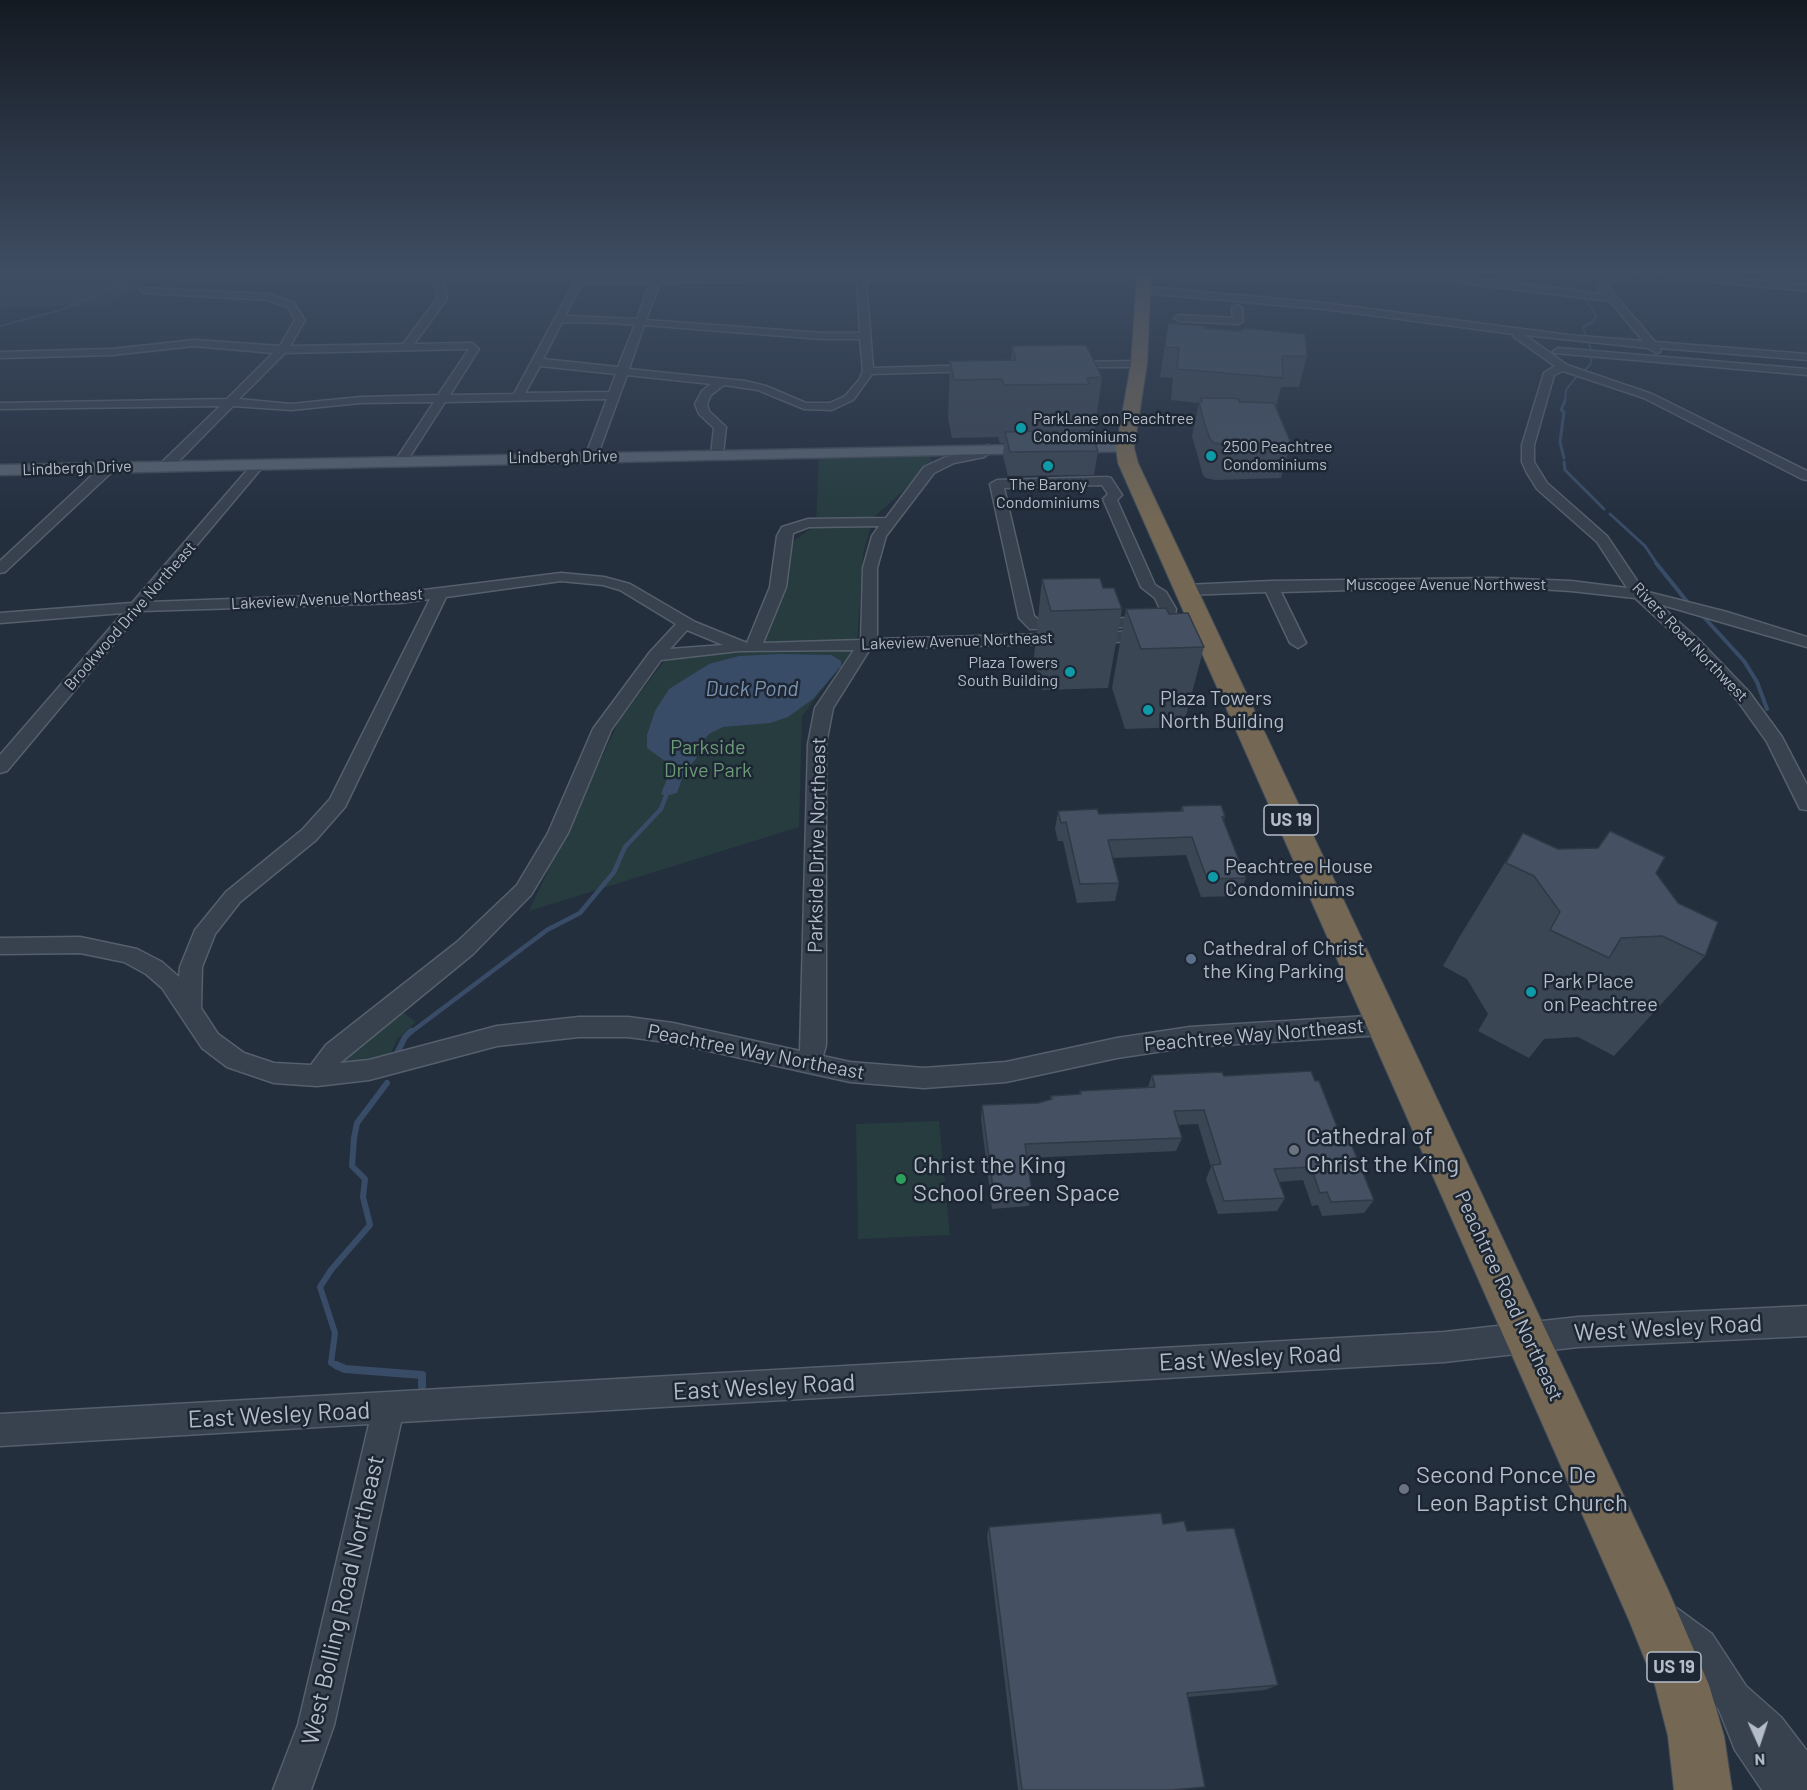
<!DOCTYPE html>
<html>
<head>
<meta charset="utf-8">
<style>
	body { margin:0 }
	#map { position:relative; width:1807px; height:1790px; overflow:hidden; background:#242f3e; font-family:Barlow,sans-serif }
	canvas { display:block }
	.north { position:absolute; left:1729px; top:1712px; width:60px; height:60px; -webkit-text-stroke:4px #1d2633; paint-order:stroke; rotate:177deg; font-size:16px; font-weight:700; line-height:24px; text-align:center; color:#b4bcc9 }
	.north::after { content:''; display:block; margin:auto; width:21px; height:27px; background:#b4bcc9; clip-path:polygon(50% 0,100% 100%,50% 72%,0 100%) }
</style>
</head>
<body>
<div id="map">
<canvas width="1807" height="1790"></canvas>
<div class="north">N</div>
</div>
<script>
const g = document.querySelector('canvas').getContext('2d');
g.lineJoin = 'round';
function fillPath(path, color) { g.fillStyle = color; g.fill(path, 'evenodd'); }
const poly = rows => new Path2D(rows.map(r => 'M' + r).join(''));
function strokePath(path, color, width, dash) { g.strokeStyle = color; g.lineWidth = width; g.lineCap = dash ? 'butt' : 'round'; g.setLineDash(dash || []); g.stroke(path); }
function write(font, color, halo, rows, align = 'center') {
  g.font = font + ' Barlow,sans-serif'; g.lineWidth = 5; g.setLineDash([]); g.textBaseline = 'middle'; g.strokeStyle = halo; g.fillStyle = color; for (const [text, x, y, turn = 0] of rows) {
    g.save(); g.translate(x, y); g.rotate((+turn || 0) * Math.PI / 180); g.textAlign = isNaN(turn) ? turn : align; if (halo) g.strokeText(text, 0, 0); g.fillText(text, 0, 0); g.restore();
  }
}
fillPath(poly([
	[0,274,154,274,107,306,0,308],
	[928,453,933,463,873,518,863,554,857,645,802,716,799,827,529,911,619,721,664,661,764,635,789,545,816,524,819,455],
	[396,1007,416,1022,398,1038,388,1059,325,1070],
	[939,1121,950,1235,858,1239,856,1124]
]), '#263c3f');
fillPath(poly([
	[780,654,831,655,841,661,841,666,813,699,788,717,770,723,723,727,709,734,700,744,696,759,685,770,677,793,666,796,661,794,672,766,647,748,647,735,655,711,669,689,709,664,739,656]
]), '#394c67');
strokePath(poly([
	[1559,274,1580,294],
	[1584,298,1596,315,1593,322,1583,327,1587,338],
	[0,326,61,310,118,286,126,280,119,274],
	[1588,341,1592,353],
	[1583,372,1590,365,1592,357],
	[1565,402,1566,390,1577,376]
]), '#394c67', 2);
strokePath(poly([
	[1564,458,1560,442,1564,412,1561,410,1565,401],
	[1564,462,1565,470,1604,509],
	[1610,514,1645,546,1657,564]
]), '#394c67', 3);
strokePath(poly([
	[1656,563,1689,604],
	[1701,614,1744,661,1757,682,1767,709]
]), '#394c67', 4);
strokePath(poly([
	[410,1033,547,930,580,913,614,872,625,847,661,809,666,796]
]), '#394c67', 4.5);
strokePath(poly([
	[395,1057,405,1037,411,1031],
	[339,1366,331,1363,335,1333,320,1287,331,1270,370,1225,363,1197,365,1179,352,1166,354,1138,357,1123,387,1083]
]), '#394c67', 6);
strokePath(poly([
	[336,1365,345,1369,422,1375,422,1386]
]), '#394c67', 8);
const minor = poly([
	[425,274,435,274,445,285,447,299,414,344,472,343,479,349,450,395,514,394,579,274,587,274,585,278,921,274,924,276,919,279,866,280,873,368,978,365,983,368,978,371,872,374,853,400,832,410,804,409,758,390,724,385,711,395,707,404,709,411,726,427,723,454,717,458,711,454,714,428,699,414,695,404,702,391,711,384,627,375,597,457,591,461,585,457,607,399,445,402,405,464,401,465,395,461,434,402,360,403,291,410,233,406,171,469,166,470,161,469,161,463,220,406,0,409,0,403,227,399,273,353,194,346,112,355,0,358,0,352,112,349,194,340,280,346,295,320,288,307,268,300,145,293,140,290,142,288,269,294,294,303,305,320,290,346,403,344,437,299,437,287,425,274],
	[857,280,860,333,822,333,646,320,660,283,857,280],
	[650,283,637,319,565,316,582,284,650,283],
	[562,322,614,323,635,325,618,367,543,359,562,322],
	[644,325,822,339,860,339,863,371,859,380,845,396,830,403,806,403,766,386,745,381,629,369,644,325],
	[469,349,438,395,360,397,291,404,239,399,285,353,469,349],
	[540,366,616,374,609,392,525,393,540,366],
	[1443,274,1604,294,1598,287,1604,277,1637,274,1611,281,1608,287,1655,342,1807,354,1807,360,1660,348,1660,352,1656,353,1648,348,1525,335,1567,365,1652,394,1807,471,1807,480,1802,479,1644,398,1563,371,1554,375,1534,445,1534,462,1547,483,1607,536,1644,591,1727,612,1807,637,1807,647,1659,604,1698,639,1749,692,1782,737,1807,785,1807,810,1800,809,1767,742,1737,700,1686,645,1635,598,1571,591,1492,586,1281,592,1306,643,1298,648,1290,643,1266,592,1186,595,1178,590,1186,585,1271,581,1492,578,1571,581,1627,588,1597,542,1537,489,1527,473,1522,462,1522,445,1544,373,1555,366,1514,337,1514,334,1324,309,1145,293,1140,290,1145,287,1324,303,1568,335,1643,341,1610,301,1454,282,1443,274],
	[1662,274,1693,274,1807,285,1807,291,1667,277,1662,274],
	[1237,305,1242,308,1243,321,1238,324,1179,321,1174,318,1179,315,1233,318,1232,308,1237,305],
	[1558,348,1807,369,1807,375,1554,353,1553,351,1558,348],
	[1067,362,1139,361,1144,364,1139,367,1063,367,1062,365,1067,362],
	[988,445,994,449,984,457,954,463,934,473,886,536,877,568,877,639,1148,631,1156,636,1148,641,870,649,833,708,826,744,826,1045,823,1056,850,1062,924,1068,1006,1062,1117,1038,1190,1027,1383,1015,1391,1018,1395,1025,1391,1032,1383,1035,1190,1047,1117,1058,1006,1082,924,1088,850,1082,673,1043,628,1037,579,1037,497,1046,369,1080,317,1086,274,1083,227,1067,202,1048,162,988,146,974,124,962,80,953,0,954,0,938,80,937,137,949,162,962,179,977,180,967,195,930,226,892,302,830,330,799,430,599,400,603,141,611,7,771,0,773,0,755,123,613,0,623,0,613,132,603,255,461,259,460,265,464,149,602,400,593,561,573,604,577,630,584,695,622,747,643,770,587,777,536,782,527,808,519,886,518,924,467,946,457,976,451,988,445],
	[879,526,872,536,863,568,861,640,763,643,786,587,793,533,809,527,879,526],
	[561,581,603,585,620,590,676,624,650,652,593,729,548,833,517,885,457,942,326,1045,311,1065,274,1063,244,1053,218,1034,201,1008,202,967,215,934,240,902,316,840,345,807,446,597,561,581],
	[687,630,723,645,670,649,687,630],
	[854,650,815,708,808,744,800,1051,673,1023,628,1017,579,1017,497,1026,369,1060,340,1063,473,954,531,895,568,833,611,730,661,660,739,651,854,650],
	[109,463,114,464,114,470,5,572,0,573,0,561,104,464,109,463],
	[1106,477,1111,478,1122,495,1117,500,1155,585,1166,592,1176,609,1174,621,1166,626,1030,629,1019,618,990,484,997,480,1106,477],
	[1102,485,1108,494,1103,499,1141,587,1155,598,1160,609,1159,617,1040,621,1034,616,1004,488,1102,485],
	[1807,1306,1807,1336,1578,1347,1444,1362,401,1422,334,1725,311,1790,273,1790,298,1725,369,1424,0,1446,0,1414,1444,1332,1578,1317,1807,1306],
	[1666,1604,1678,1609,1712,1634,1746,1686,1781,1717,1807,1751,1807,1790,1762,1790,1735,1750,1719,1710,1686,1660,1654,1633,1649,1621,1654,1609,1666,1604]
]);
const major = poly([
	[1125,443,1133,448,1131,451,0,475,0,465,1125,443]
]);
const highway = poly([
	[1137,274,1151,274,1147,364,1134,448,1138,463,1668,1590,1709,1685,1724,1736,1732,1790,1674,1790,1668,1736,1655,1685,1629,1620,1118,463,1116,448,1131,364,1137,274]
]);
strokePath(minor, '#565f6c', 3);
strokePath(major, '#414a57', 3);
strokePath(highway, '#434c59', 2);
fillPath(minor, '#38414e');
fillPath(major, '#56606e');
fillPath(highway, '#746855');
fillPath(poly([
	[1168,323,1204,328,1307,356,1299,387,1281,387,1276,407,1291,443,1281,478,1215,480,1206,478,1203,475,1192,436,1199,403,1171,400,1173,378,1160,377],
	[1012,346,1102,377,1094,435,1091,435,1098,451,1094,475,1008,476,1003,456,1004,443,1000,443,998,437,952,438,948,418,950,361,1011,360],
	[1042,579,1103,588,1122,609,1108,688,1042,690,1034,657],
	[1126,609,1169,614,1204,647,1183,727,1125,729,1112,688],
	[1182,806,1225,816,1224,821,1246,878,1239,896,1201,897,1186,855,1112,858,1119,883,1115,901,1077,903,1063,841,1058,841,1055,829,1058,811,1099,814,1180,812],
	[1523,833,1558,849,1705,956,1614,1056,1578,1037,1544,1039,1529,1058,1478,1031,1488,1014,1467,979,1443,966,1460,936],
	[1152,1075,1224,1076,1341,1137,1374,1200,1364,1213,1322,1216,1318,1205,1312,1206,1303,1180,1279,1182,1285,1198,1277,1211,1218,1214,1206,1179,1211,1167,1198,1124,1178,1125,1182,1138,1176,1151,1027,1158,1032,1193,1029,1206,992,1209,981,1119,982,1105,1038,1103,1050,1100,1050,1096,1079,1094,1080,1091,1148,1087],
	[1163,1524,1187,1531,1278,1685,1265,1690,1188,1697,1205,1787,1181,1790,1018,1790,987,1536,989,1527]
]), '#3b4654');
const building = poly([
	[1168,323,1205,326,1204,328,1240,331,1245,328,1305,334,1307,356,1282,356,1283,378,1177,369,1179,348,1165,347,1168,323],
	[1086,345,1102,377,1087,378,1089,384,1004,385,1002,379,954,380,950,361,1016,360,1012,346,1086,345],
	[1201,398,1230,398,1239,399,1239,402,1274,403,1291,443,1223,444,1214,443,1210,439,1204,422,1199,402,1202,402,1201,398],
	[1090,430,1098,451,1010,452,1005,432,1090,430],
	[1100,578,1103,588,1114,588,1122,609,1051,611,1042,579,1100,578],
	[1166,608,1169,614,1188,613,1204,647,1141,649,1126,609,1166,608],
	[1221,805,1225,816,1222,817,1246,878,1207,879,1192,837,1108,840,1119,883,1080,884,1066,822,1061,823,1058,811,1097,809,1099,814,1183,811,1182,806,1221,805],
	[1610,831,1665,857,1656,873,1678,903,1718,922,1705,956,1662,936,1621,938,1609,958,1550,930,1560,912,1534,876,1506,863,1523,833,1558,849,1598,848,1610,831],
	[1311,1071,1315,1081,1319,1081,1341,1137,1348,1136,1374,1200,1331,1202,1327,1192,1320,1193,1311,1167,1274,1169,1285,1198,1224,1201,1212,1165,1221,1164,1204,1110,1174,1111,1182,1138,1025,1144,1032,1193,994,1195,982,1105,1038,1103,1052,1099,1050,1096,1081,1094,1080,1091,1155,1087,1152,1075,1222,1072,1224,1076,1311,1071],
	[1161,1513,1163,1524,1184,1521,1187,1531,1234,1528,1278,1685,1187,1693,1205,1787,1172,1790,1022,1790,989,1527,1161,1513]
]);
fillPath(building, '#455162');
strokePath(building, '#303945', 1.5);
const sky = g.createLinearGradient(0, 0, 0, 524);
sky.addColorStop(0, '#141a22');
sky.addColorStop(0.52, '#3f4d63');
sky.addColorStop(1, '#3f4d6300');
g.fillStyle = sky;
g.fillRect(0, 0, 1807, 524);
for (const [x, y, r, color] of [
	[1021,428,6,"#0f9aa8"],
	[1211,456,6,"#0f9aa8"],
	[1048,466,6,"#0f9aa8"],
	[1070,672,6,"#0f9aa8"],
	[1148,710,6,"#0f9aa8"],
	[1213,877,6,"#0f9aa8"],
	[1191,959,6,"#5c6f8a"],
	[1531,992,6,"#0f9aa8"],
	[1294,1150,6,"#6b7280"],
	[901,1179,6,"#2e9e5b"],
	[1404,1489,6,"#6b7280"]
]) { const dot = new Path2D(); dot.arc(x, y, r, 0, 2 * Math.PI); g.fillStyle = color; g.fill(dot); strokePath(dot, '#1d2633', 2); }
write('16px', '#b4bcc9', '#1d2633', [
	["ParkLane on Peachtree",1033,419],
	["Condominiums",1033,437],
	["2500 Peachtree",1223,447],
	["Condominiums",1223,465],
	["The Barony",1048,485,"center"],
	["Condominiums",1048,503,"center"],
	["Plaza Towers",1058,663,"right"],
	["South Building",1058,681,"right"]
], 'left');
write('16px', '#b4bcc9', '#1d2633', [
	["Lindbergh Drive",563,457,-1],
	["Lindbergh Drive",77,468,-2],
	["Muscogee Avenue Northwest",1446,585],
	["Lakeview Avenue Northeast",327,599,-3],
	["Brookwood Drive Northeast",130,616,-49],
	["Lakeview Avenue Northeast",957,641,-2],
	["Rivers Road Northwest",1690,642,46]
]);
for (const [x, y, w] of [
	[1291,820,54],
	[1674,1667,54]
]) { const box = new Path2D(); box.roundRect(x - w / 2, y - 15, w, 30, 4.5); g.fillStyle = '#1d2633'; g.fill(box); strokePath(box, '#b4bcc9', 1.5); }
write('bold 18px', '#b4bcc9', null, [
	["US 19",1291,820],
	["US 19",1674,1667]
]);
write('20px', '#b4bcc9', '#1d2633', [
	["Plaza Towers",1160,698],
	["North Building",1160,721],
	["Peachtree House",1225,866],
	["Condominiums",1225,889],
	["Cathedral of Christ",1203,948],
	["the King Parking",1203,971],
	["Park Place",1543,981],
	["on Peachtree",1543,1004]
], 'left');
write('20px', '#6b9a76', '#1d2633', [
	["Parkside",708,747],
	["Drive Park",708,770]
]);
write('20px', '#b4bcc9', '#1d2633', [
	["Parkside Drive Northeast",817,845,-89],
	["Peachtree Way Northeast",1254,1035,-5],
	["Peachtree Way Northeast",756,1052,11],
	["Peachtree Road Northeast",1509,1296,65]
]);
write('italic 21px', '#7c92b1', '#1d2633', [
	["Duck Pond",752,689]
]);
write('24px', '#b4bcc9', '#1d2633', [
	["Cathedral of",1306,1136],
	["Christ the King",1306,1164],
	["Christ the King",913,1165],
	["School Green Space",913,1193],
	["Second Ponce De",1416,1475],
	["Leon Baptist Church",1416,1503]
], 'left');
write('24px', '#b4bcc9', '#1d2633', [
	["West Wesley Road",1668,1328,-3],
	["East Wesley Road",1250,1358,-3],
	["East Wesley Road",764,1387,-3],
	["East Wesley Road",279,1415,-3],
	["West Bolling Road Northeast",343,1600,-77]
]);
</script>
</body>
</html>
